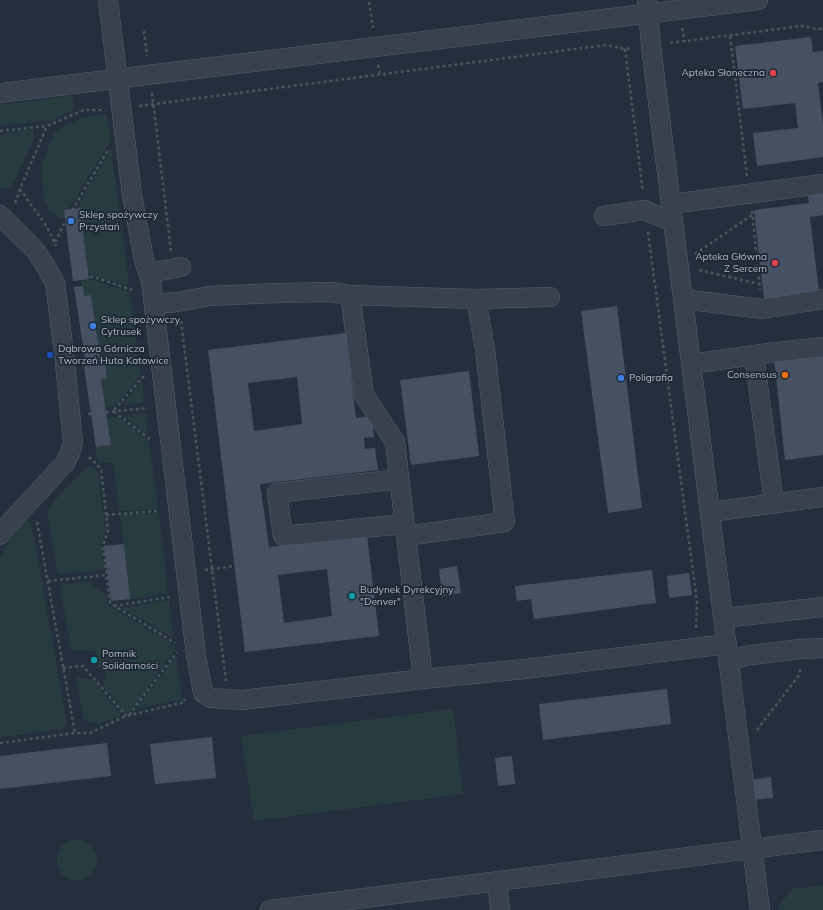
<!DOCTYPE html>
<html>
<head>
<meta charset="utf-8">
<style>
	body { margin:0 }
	canvas { display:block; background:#242f3e }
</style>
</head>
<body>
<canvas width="823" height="910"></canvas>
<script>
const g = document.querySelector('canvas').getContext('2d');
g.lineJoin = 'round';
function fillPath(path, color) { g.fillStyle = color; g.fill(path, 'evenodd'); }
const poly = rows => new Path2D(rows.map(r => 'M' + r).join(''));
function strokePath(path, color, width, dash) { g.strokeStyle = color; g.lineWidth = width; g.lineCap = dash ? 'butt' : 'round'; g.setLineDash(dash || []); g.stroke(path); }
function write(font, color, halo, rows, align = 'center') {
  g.font = font + ' Mulish,sans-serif'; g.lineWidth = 3.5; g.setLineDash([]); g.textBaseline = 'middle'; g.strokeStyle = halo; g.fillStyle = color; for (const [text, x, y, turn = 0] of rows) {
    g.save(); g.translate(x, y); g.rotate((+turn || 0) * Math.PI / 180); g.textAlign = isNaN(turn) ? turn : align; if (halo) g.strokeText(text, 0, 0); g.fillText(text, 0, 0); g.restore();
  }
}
fillPath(poly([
	[72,96,74,109,53,120,0,126,0,105],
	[107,114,111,140,69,209,64,210,65,218,59,218,49,209,46,204,43,192,42,173,42,163,55,131,83,117],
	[32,130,35,136,12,187,0,189,0,135],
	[111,148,129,283,127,286,88,273,80,208,77,208],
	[89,279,130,292,141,375,115,406,105,407,101,379,107,378,105,362,101,363,91,295,84,296,81,280],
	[142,381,144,402,122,405],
	[146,413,148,435,124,416],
	[118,417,149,441,158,509,119,511,113,462,101,463,97,458,96,447,111,445,107,418],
	[88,466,90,466,94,467,98,473,106,531,102,544,105,570,58,574,48,518,48,514,49,509,57,498,85,469],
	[159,513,168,594,130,599,120,515],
	[26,519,30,523,34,536,67,724,63,729,0,737,0,560,5,548,13,535],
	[86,581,105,593,108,605,175,646,175,650,130,712,125,713,104,687,106,672,99,668,96,651,71,651,60,585],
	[169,600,173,636,170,636,122,608],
	[176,656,182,699,136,709],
	[76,678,89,679,94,682,120,714,120,716,98,724,84,720],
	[453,709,463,794,254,821,241,736],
	'57 860a20 20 0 1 1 40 0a20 20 0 1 1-40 0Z',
	[823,885,823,910,779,910,779,906,792,889]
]), '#263c3f');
fillPath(poly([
	[811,37,813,52,823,51,823,82,818,83,823,125,823,157,757,166,753,133,798,128,795,103,743,109,735,46],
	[823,190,823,215,810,217,819,292,764,299,754,210,809,203,807,192],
	[80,208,89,279,73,281,64,210],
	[83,286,84,296,91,295,101,363,105,362,107,378,101,379,111,445,96,447,86,381,84,365,86,365,74,287],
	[617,306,642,508,608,513,581,311],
	[346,333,356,418,372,416,374,437,364,438,365,449,375,448,378,470,260,484,269,547,367,535,379,636,245,652,208,350],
	[297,377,302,424,254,431,248,383],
	[327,569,332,616,284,623,278,575],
	[823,353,823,455,785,460,774,358],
	[469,371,479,456,411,465,400,380],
	[124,544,130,599,111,601,104,546],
	[457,566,461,593,442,596,439,569],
	[652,570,656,603,534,619,531,599,517,601,515,586],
	[689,573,692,595,669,598,667,576],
	[667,689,671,724,543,740,539,704],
	[212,737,216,778,155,784,150,744],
	[107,743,111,776,0,789,0,756],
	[512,756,515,784,498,786,495,758],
	[771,777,773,798,752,800,750,780]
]), '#455162');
const minor = poly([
	[108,0,132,195,144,260,151,281,153,298,196,655,203,693,211,698,242,700,423,679,525,669,727,644],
	[647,0,651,46,760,910],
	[0,93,758,0],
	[671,204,823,184],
	[0,215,35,250,47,268,55,283,64,353,73,442,70,453,65,463,5,528,0,535],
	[604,216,645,210,655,215,673,222],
	[149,273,181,267],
	[350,295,364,395,395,442,423,679],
	[683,299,762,309,823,299],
	[154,304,178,302,209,296,278,293,330,292,350,295,476,299,550,297],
	[754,355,774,503],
	[691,364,768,353,823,347],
	[399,479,277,493,283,536,404,524],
	[710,512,823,497],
	[406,536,505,522,485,349,476,299],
	[724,618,823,607],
	[730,662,744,656,800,649,823,648],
	[497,881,500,910],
	[270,910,823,840]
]);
strokePath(minor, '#565f6c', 20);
strokePath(poly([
	[369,2,373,28],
	[682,28,685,42],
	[144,31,147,56],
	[730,36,747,176],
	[670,43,801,26,817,29,823,29],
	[625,49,643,192],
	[378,65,380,74],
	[152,93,171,251],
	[139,106,606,45,625,49,633,48],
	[0,131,47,126,84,110,104,110],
	[20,189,47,227,56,246],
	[15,203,20,189,47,126],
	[752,211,760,290],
	[648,232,697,602,696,630],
	[55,242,64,224,108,150],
	[695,254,752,215],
	[699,270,759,284],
	[72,274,94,277,132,290],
	[181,321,226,681],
	[144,376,113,411,151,440],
	[88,414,148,408],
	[89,457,101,469,108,531,103,546,110,603,175,643],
	[106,515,159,511],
	[37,522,75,733],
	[205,570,235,566],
	[48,581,106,575],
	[114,606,170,597],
	[63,668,83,666,126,716],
	[129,715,177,652],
	[757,730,800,674,800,668],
	[0,743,75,733,90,733,126,716,185,702,184,699]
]), '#44595c', 2.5, [3, 3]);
strokePath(minor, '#38414e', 19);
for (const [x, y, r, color] of [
	[773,73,4,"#e0444e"],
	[71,221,4,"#3f7fe0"],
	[775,263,4,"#e0444e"],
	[93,326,4,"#3f7fe0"],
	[50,355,4,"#1a4fb4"],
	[785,375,4,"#e8710a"],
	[621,378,4,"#3f7fe0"],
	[352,596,4,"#0f9aa8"],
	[94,660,4,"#0f9aa8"]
]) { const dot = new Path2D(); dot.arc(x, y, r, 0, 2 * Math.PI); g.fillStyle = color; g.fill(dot); strokePath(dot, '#1d2633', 1.5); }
write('10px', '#b4bcc9', '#1d2633', [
	["Apteka Słoneczna",765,73,"right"],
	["Sklep spożywczy",79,215],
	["Przystań",79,227],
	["Apteka Główna",767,257,"right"],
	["Z Sercem",767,269,"right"],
	["Sklep spożywczy",101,320],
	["Cytrusek",101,332],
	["Dąbrowa Górnicza",58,349],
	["Tworzeń Huta Katowice",58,361],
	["Consensus",777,375,"right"],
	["Poligrafia",629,378],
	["Budynek Dyrekcyjny",360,590],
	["\"Denver\"",360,602],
	["Pomnik",102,654],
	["Solidarności",102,666]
], 'left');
</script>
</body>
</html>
